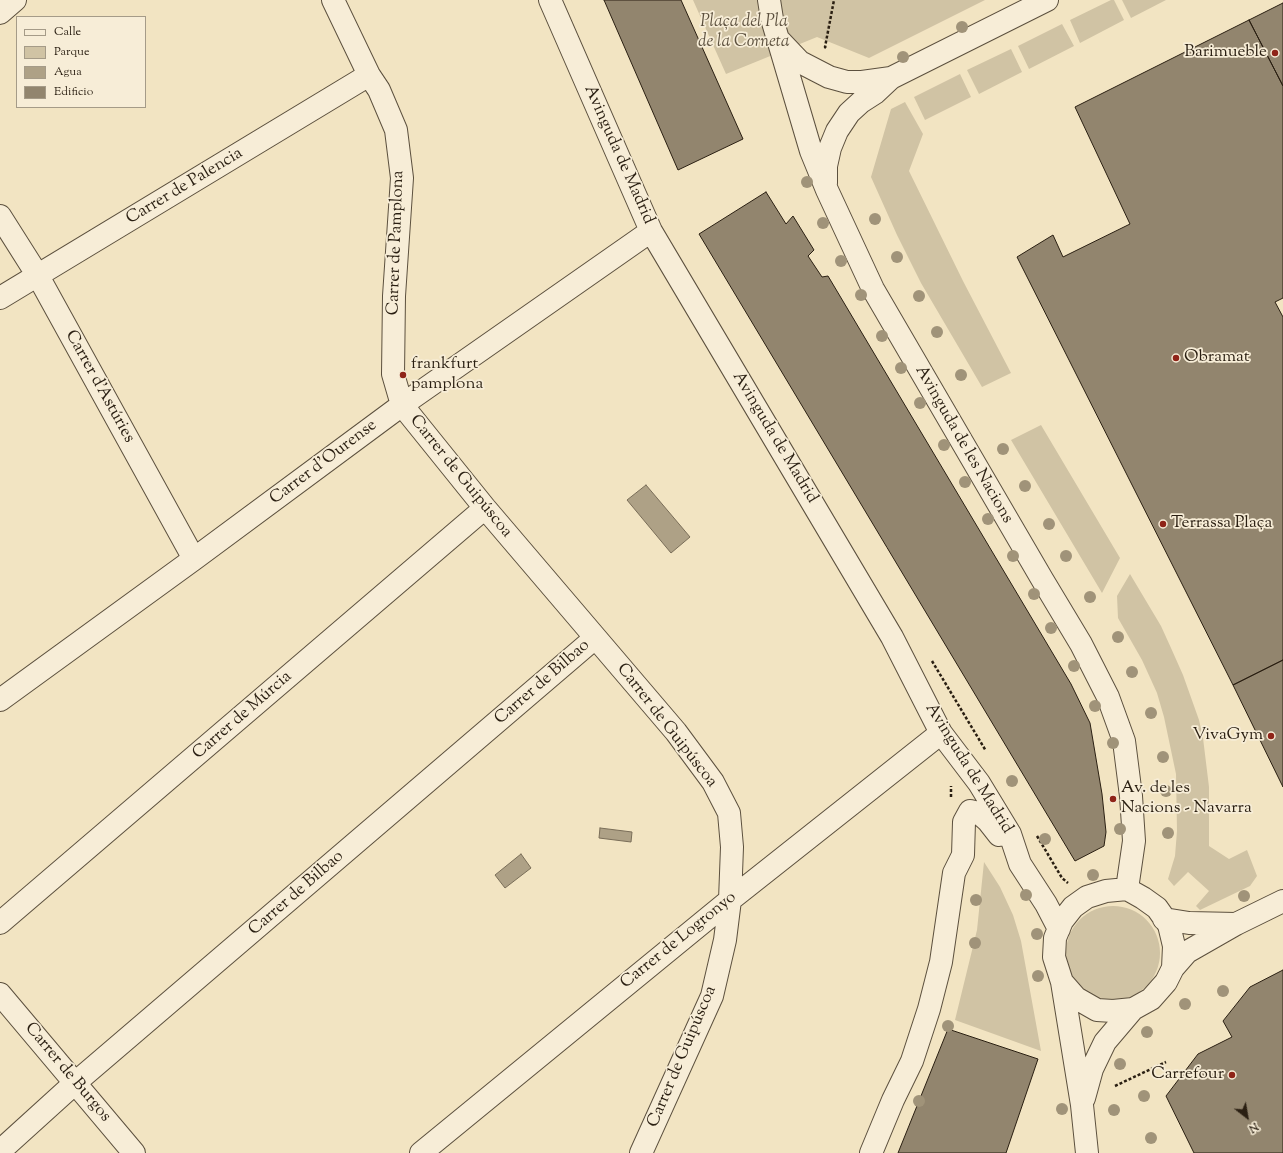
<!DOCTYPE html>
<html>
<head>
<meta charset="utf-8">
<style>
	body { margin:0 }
	#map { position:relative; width:1283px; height:1153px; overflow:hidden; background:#f2e4c2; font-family:"Sorts Mill Goudy",serif }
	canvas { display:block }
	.legend { position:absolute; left:16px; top:16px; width:130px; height:92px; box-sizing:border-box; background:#f7edd7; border:1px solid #a59b88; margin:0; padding:5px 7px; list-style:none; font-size:12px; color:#2a1f12 }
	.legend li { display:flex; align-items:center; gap:8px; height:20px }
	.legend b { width:20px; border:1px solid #a59b88 }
	.north { position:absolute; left:1227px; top:1097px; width:40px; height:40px; -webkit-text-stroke:3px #f7edd7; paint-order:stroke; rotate:149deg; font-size:11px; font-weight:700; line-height:16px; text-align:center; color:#2a1f12 }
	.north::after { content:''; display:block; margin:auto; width:14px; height:18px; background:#2a1f12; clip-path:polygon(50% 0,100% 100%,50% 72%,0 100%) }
</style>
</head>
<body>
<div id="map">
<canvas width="1283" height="1153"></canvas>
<ul class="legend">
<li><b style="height:5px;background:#f7edd7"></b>Calle</li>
<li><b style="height:11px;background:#d0c3a4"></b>Parque</li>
<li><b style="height:11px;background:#aea186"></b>Agua</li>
<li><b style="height:11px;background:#92856e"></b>Edificio</li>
</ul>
<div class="north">N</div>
</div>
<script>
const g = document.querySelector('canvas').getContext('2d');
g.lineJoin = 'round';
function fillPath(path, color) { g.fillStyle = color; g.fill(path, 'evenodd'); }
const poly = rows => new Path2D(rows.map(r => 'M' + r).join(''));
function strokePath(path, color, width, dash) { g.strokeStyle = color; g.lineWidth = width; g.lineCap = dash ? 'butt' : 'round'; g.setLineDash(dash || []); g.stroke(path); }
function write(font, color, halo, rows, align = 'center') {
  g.font = font + ' "Sorts Mill Goudy",serif'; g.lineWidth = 3.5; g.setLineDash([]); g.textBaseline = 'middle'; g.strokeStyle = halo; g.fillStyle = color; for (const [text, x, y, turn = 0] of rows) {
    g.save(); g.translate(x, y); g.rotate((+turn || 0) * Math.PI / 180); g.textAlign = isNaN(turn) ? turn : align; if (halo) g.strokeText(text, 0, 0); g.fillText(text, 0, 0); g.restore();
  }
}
fillPath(poly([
	[693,0,985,0,869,58,817,37,726,74],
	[1111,0,1114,0,1124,20,1080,43,1070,20],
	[1122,0,1166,0,1131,18],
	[1062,24,1074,46,1029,69,1018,46],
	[1011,49,1022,72,979,94,967,70],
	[960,74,971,97,925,120,914,97],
	[905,102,923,134,909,171,963,281,1011,373,982,387,921,283,897,235,871,177,891,109],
	[1041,425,1120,558,1102,593,1011,440],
	[1130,574,1161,626,1171,648,1183,675,1199,720,1203,738,1209,787,1209,846,1229,859,1247,850,1257,876,1250,886,1200,910,1196,906,1209,891,1188,872,1174,886,1168,879,1175,856,1177,831,1176,774,1164,717,1157,693,1142,660,1118,618,1117,596],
	[984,862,1000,887,1013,915,1021,941,1041,1051,955,1020,977,930],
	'1066 953a47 47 0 1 1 94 0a47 47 0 1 1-94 0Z'
]), '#d0c3a4');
const water = poly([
	[646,485,690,537,671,553,627,500,646,485],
	[600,828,632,832,631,842,599,838,600,828],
	[521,854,531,868,505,888,495,875,521,854]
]);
fillPath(water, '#aea186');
strokePath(water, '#796d58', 1);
const building = poly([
	[604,0,681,0,743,139,678,170,604,0],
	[1283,3,1283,86,1249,20,1283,3],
	[1249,20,1283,86,1283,298,1275,302,1283,317,1283,660,1233,685,1017,257,1053,235,1063,257,1130,224,1075,107,1249,20],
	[766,192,786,224,793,216,814,250,808,256,822,277,828,276,1071,684,1090,723,1102,794,1106,832,1104,846,1075,861,699,234,766,192],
	[1283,660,1283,787,1233,685,1283,660],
	[1283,970,1283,1153,1194,1153,1166,1096,1198,1054,1232,1037,1223,1021,1250,987,1283,970],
	[948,1029,1038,1059,1006,1153,898,1153,948,1029]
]);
fillPath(building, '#92856e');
strokePath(building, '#2a1f12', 1);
const minor = poly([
	[333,0,369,75,379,90,396,130,402,178,394,296,393,374,402,405,485,508,676,732,713,782,729,813,732,847,730,900,725,940,712,996,641,1153],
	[550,0,651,231,892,637,941,733,979,783,1010,834,1020,864,1046,904,1059,929],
	[769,0,772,19,811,151,827,190,873,289,1042,579,1081,644,1108,697,1124,741,1131,796,1134,841,1127,889],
	[0,13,15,0],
	[780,41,800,62,829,77,847,82,862,82,891,78],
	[826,183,826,166,830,148,837,131,849,113,861,102,875,93,891,78,1047,0],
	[0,216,38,276,194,559],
	[0,298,369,75],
	[0,700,194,559,402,405,651,231],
	[1127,889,1143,898,1157,908,1169,925,1174,946,1173,968,1166,982,1151,999,1133,1009,1113,1011,1097,1010,1076,998,1062,982,1054,957,1055,938,1062,921,1073,907,1087,897,1106,891,1127,889],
	[1164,919,1189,923,1236,924],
	[0,923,485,508],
	[1173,968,1187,952,1236,924,1283,901],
	[1062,982,1082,1105,1087,1153],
	[0,994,134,1153],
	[1084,1098,1092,1069,1105,1042,1133,1009],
	[0,1151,75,1083,595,638],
	[421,1153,730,900,941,733],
	[871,1153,893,1100,912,1061,929,1009,941,962,954,873,963,855,964,822,970,811,979,813,988,821,999,835]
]);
strokePath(minor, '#5c503e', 24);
strokePath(poly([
	[826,48,825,47,834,0],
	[932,661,986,751],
	[951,797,951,786],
	[1037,836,1062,878,1068,883],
	[1115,1086,1166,1062]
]), '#2a1f12', 2.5, [3, 2]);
strokePath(minor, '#f7edd7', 22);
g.fillStyle = '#a09379';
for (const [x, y] of [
	[962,27],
	[903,57],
	[807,182],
	[875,219],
	[823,223],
	[897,257],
	[841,261],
	[861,295],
	[919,296],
	[937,332],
	[882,336],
	[901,368],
	[961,375],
	[920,403],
	[944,445],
	[1003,449],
	[965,482],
	[1025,486],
	[988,519],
	[1049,524],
	[1013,556],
	[1066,556],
	[1034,594],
	[1090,597],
	[1051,628],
	[1118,637],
	[1074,666],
	[1132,672],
	[1095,706],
	[1151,713],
	[1113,743],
	[1163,757],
	[1012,781],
	[1166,791],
	[1120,829],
	[1168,833],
	[1045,839],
	[1093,875],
	[1026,895],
	[1244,896],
	[976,900],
	[1037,934],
	[975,943],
	[1038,976],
	[1223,991],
	[1185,1004],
	[948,1026],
	[1147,1032],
	[1120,1064],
	[1144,1096],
	[919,1101],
	[1062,1109],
	[1114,1110],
	[1151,1138]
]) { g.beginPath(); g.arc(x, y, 6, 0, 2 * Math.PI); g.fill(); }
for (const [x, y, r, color] of [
	[1275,53,4,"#8f2418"],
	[1176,358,4,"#8f2418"],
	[403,375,4,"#8f2418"],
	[1163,524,4,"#8f2418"],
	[1271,736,4,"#8f2418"],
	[1113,799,4,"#8f2418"],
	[1232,1075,4,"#8f2418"]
]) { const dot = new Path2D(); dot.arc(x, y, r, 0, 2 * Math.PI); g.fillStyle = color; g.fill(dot); strokePath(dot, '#f7edd7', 1.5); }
write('italic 17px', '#5c503e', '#f7edd7', [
	["Plaça del Pla",744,23],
	["de la Corneta",744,43]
]);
write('17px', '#2a1f12', '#f7edd7', [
	["Barimueble",1267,53,"right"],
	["Obramat",1184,358],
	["frankfurt",411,365],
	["pamplona",411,385],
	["Terrassa Plaça",1171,524],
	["VivaGym",1263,736,"right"],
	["Av. de les",1121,789],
	["Nacions - Navarra",1121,809],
	["Carrefour",1224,1075,"right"]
], 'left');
write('17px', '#2a1f12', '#f7edd7', [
	["Avinguda de Madrid",618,155,66],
	["Carrer de Palencia",185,187,-31],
	["Carrer de Pamplona",397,243,-88],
	["Carrer d'Astúries",99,387,61],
	["Avinguda de Madrid",774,438,59],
	["Avinguda de les Nacions",963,445,60],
	["Carrer d'Ourense",324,463,-37],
	["Carrer de Guipúscoa",460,477,51],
	["Carrer de Bilbao",543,683,-41],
	["Carrer de Múrcia",243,716,-41],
	["Carrer de Guipúscoa",666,726,52],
	["Avinguda de Madrid",968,769,58],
	["Carrer de Bilbao",297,894,-41],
	["Carrer de Logronyo",679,941,-39],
	["Carrer de Guipúscoa",683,1057,-67],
	["Carrer de Burgos",67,1073,50]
]);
</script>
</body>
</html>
